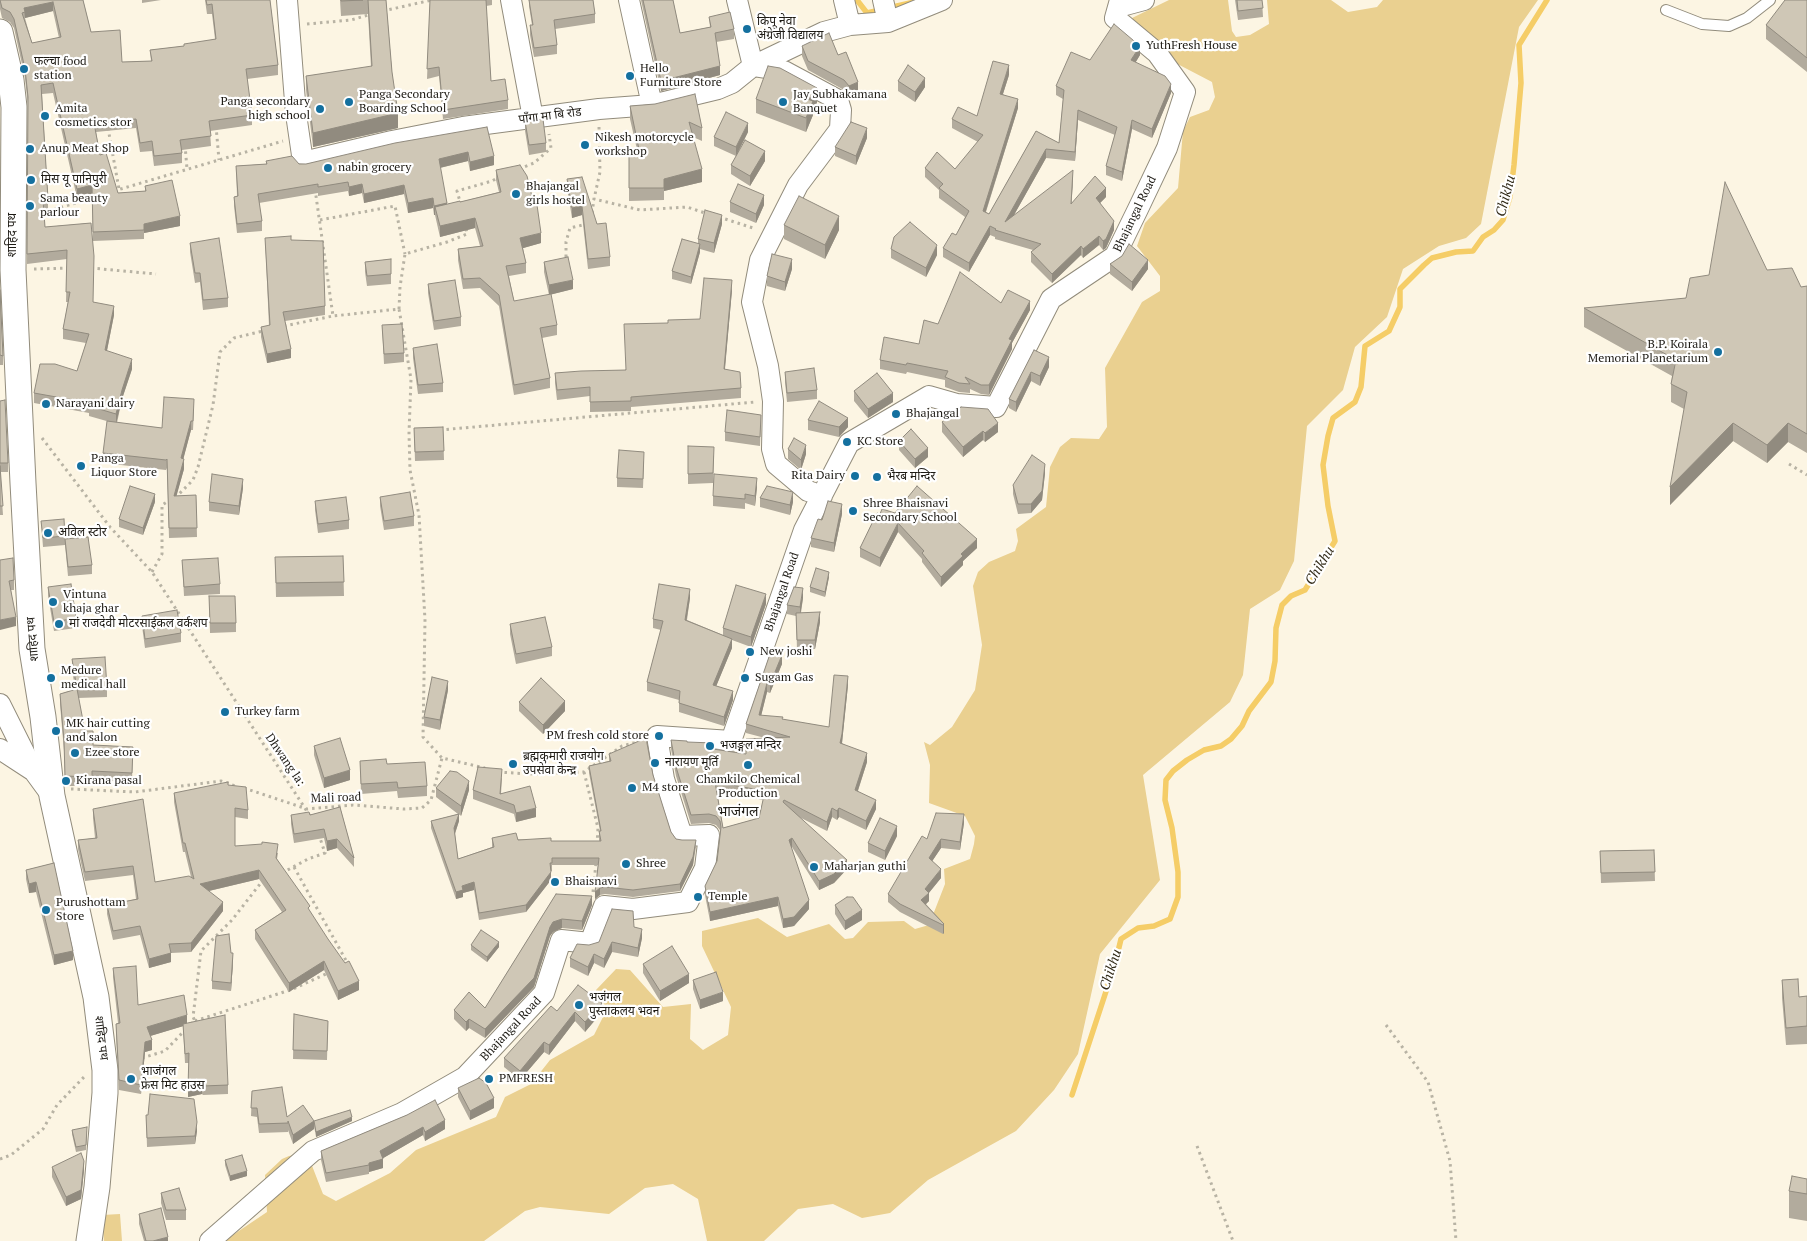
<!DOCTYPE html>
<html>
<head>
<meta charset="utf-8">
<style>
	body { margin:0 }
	canvas { display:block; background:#fcf5e3 }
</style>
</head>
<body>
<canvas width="1807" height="1241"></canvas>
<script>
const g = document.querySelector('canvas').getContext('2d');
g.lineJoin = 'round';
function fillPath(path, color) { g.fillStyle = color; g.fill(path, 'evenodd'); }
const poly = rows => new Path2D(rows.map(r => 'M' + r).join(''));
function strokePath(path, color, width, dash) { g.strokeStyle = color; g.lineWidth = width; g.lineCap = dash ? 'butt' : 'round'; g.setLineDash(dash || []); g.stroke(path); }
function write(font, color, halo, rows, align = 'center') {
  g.font = font + ' "PT Serif","Noto Sans Devanagari",serif'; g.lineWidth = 4.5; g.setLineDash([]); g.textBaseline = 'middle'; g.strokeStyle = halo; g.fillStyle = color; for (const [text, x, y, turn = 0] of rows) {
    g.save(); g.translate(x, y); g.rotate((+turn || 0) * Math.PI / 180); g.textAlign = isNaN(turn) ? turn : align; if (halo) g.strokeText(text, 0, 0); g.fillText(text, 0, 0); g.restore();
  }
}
fillPath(poly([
	[1169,0,1228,0,1232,31,1236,37,1250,35,1269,24,1267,0,1331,0,1348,12,1377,7,1383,0,1538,0,1519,27,1481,224,1466,238,1439,246,1403,269,1387,317,1355,347,1343,390,1307,426,1294,561,1280,590,1250,609,1243,675,1230,702,1143,775,1160,880,1100,954,1078,1054,1054,1090,1016,1131,928,1180,890,1213,862,1218,833,1204,798,1209,764,1241,707,1241,698,1199,673,1184,645,1188,609,1214,540,1207,525,1211,484,1241,224,1241,267,1212,265,1175,282,1159,289,1156,304,1153,309,1158,323,1194,336,1201,390,1173,416,1150,496,1117,505,1097,531,1084,550,1060,594,1035,607,1009,596,990,616,969,630,970,663,1007,691,1004,690,1039,703,1050,728,1035,731,1007,702,946,702,931,758,918,787,937,829,924,845,939,853,938,868,922,904,921,915,929,929,925,945,884,944,869,970,859,974,844,975,836,965,816,929,803,930,765,924,742,930,745,952,727,975,690,982,645,973,586,978,572,989,562,1015,551,1018,541,1016,529,1046,507,1050,467,1060,447,1071,438,1099,439,1107,427,1105,368,1142,302,1160,291,1160,276,1137,246,1145,223,1178,188,1183,131,1190,117,1209,110,1215,97,1212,82,1166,58,1132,18],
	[120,1214,122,1241,104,1241,102,1215]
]), '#ead090');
strokePath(poly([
	[857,0,867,13,914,2],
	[1072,1095,1115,964,1121,939,1138,928,1154,926,1170,919,1178,897,1178,872,1172,828,1165,800,1166,780,1173,771,1187,760,1204,750,1221,746,1231,739,1242,726,1249,711,1271,682,1275,661,1276,628,1282,605,1291,596,1305,590,1335,541,1328,506,1323,465,1328,436,1333,418,1355,402,1361,387,1365,346,1389,331,1400,307,1400,289,1424,265,1432,258,1456,252,1473,251,1483,237,1494,230,1503,220,1510,197,1514,165,1521,83,1519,45,1547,0]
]), '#f5cd67', 5.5);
const service = poly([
	[1666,10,1702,24,1729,26,1747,18,1770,0]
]);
const minor = poly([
	[287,0,296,114,303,162,392,141,463,127,599,109,652,105,718,89,732,83,753,66,824,32,850,25,888,22,942,0],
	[511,0,533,118],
	[629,0,652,105],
	[737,0,753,66,784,71,838,100,841,110,840,129,798,185,760,260,752,302,768,366,773,401,772,449,776,464,808,491,822,496],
	[844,0,850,25],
	[883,0,888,22],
	[1118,7,1144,0],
	[0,704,33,770,52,796],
	[0,749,32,770],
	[210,1241,313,1151,402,1113,465,1077,544,993,561,940,590,943,604,906,633,909,688,902,705,868,709,835,682,836,664,779,657,736,731,741,804,530,849,443,929,396,957,404,996,407,1051,299,1115,256,1138,209,1167,148,1185,92,1157,53,1115,18,1120,0]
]);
const tertiary = poly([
	[0,32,11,80,14,107,13,270,23,483,32,649,43,717,52,796,96,997,105,1070,105,1093,97,1187,89,1241]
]);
strokePath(service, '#928c7c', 12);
strokePath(minor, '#928c7c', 22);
strokePath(tertiary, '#928c7c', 27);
strokePath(poly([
	[383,11,432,0],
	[307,24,351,20,372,14],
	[216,126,219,160],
	[599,127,600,172,594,199,640,210,687,207,708,214],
	[108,128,119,189],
	[185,145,187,169],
	[519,169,534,163,551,148,549,134],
	[315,189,333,316,399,309,411,379,409,433,410,470,419,515,425,620,423,737,442,758,485,768],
	[114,191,283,141],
	[461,205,457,191,492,181,499,177],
	[42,213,96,197],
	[592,213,594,199],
	[719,217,756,229],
	[320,220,395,206,405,254],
	[566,257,566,242,570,228,587,224],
	[91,268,156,274],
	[34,269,70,268],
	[399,309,400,287,405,254,447,242,467,234,466,228],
	[284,326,333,316],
	[440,430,755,402],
	[42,438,110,527,152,572,310,816],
	[1789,464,1807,475],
	[86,539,110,527],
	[152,572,162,554,162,505,178,495,193,480,198,467,213,405,220,352,234,338,263,331],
	[498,772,528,774,584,772,622,746,641,741],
	[584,772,598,828,597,845],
	[244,788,307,809,353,805,404,809,422,808,431,800,442,758],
	[71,789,135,792,221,781,238,787],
	[294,867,348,964],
	[282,873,308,859,325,853,319,835],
	[593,892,596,863],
	[195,1021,293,989,328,973],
	[191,1024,195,1021,193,1017,201,951,232,920,260,884,263,882],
	[1386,1025,1428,1082,1450,1161,1456,1241],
	[142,1058,165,1051,185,1030],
	[1197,1146,1233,1241],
	[0,1159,11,1155,43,1129,57,1105,84,1077]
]), '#b8b3a4', 3, [2.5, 4]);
strokePath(service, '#fff', 10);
strokePath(minor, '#fff', 20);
strokePath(tertiary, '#fff', 25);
fillPath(poly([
	[0,0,83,0,91,32,122,62,151,61,150,50,184,46,215,39,212,14,207,14,205,0,270,0,278,65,278,75,247,79,252,115,252,125,210,131,211,146,182,150,182,163,154,166,152,151,140,152,136,128,96,132,100,155,118,193,145,191,145,186,180,226,144,233,144,239,93,241,92,195,77,198,53,93,42,94,48,199,48,209,44,209,45,227,91,223,93,302,114,315,107,351,132,369,122,399,117,423,162,428,194,409,193,430,191,430,183,459,184,469,176,496,196,495,197,537,169,538,167,468,166,470,103,463,103,453,110,422,89,416,89,413,34,403,34,393,77,371,86,343,63,339,63,329,68,302,66,302,67,259,27,264,28,106,25,78,14,28,10,22,2,18,0,9],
	[53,11,59,38,32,43,25,18],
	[142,0,161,0,142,3],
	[340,0,386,0,392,72,398,128,313,147,306,90,306,76,371,67,368,14,341,16],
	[430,0,492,0,492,5,486,6,491,81,508,100,508,109,443,119,439,76,427,79],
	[529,0,593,0,595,14,595,23,555,29,557,45,557,54,534,57,530,35,530,25,532,25,529,6],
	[641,0,673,0,680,33,710,27,709,17,734,29,734,39,716,42,720,75,661,91],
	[1235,0,1262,0,1263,17,1238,20],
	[1807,0,1807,72,1766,39,1766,25],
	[802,46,838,55,858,92,849,96,844,90,808,70,802,56],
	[1140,55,1135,63,1171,93,1152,138,1132,129,1122,181,1106,175,1106,166,1115,135,1078,120,1075,161,1046,158,1014,215,1073,179,1071,203,1106,197,1100,203,1114,230,1106,248,1103,250,1099,245,1083,258,1081,255,1052,283,1031,262,1031,252,1033,250,995,239,995,237,990,235,969,272,943,257,943,248,956,235,965,217,939,198,939,190,925,177,925,168,955,169,978,142,952,128,952,119,977,116,1009,75,1003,94,1018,108,986,212,989,214,1036,131,1059,143,1063,99,1056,95,1056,86,1090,60],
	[898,81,925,87,915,102,898,91],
	[756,99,817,102,815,109,813,110,813,115,806,132,756,113],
	[655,104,702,128,702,141,693,137,702,182,664,191,664,200,629,201,629,155,638,154,630,119,630,106],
	[525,121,546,143,546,152,529,155,525,131],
	[487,127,494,165,470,171,468,161,440,168,447,204,460,202,499,192,496,180,496,170,541,243,523,248,526,263,526,273,509,276,514,301,557,325,557,335,542,338,550,378,550,388,514,395,499,306,480,288,463,289,458,260,458,249,480,246,475,228,440,237,435,215,434,215,433,208,408,213,404,194,364,203,362,193,349,196,348,191,318,196,318,193,259,203,262,221,262,231,237,233,234,206,234,197,237,196,236,166,266,164,266,161,306,164],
	[748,132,738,152,765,161,750,186,731,174,731,165,736,156,714,146,714,137],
	[867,138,856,165,835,156,835,147],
	[567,179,597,224,610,257,610,266,588,269,582,215,572,218,567,188],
	[730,202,764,205,756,223,730,212],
	[722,224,714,253,700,249,700,252,691,284,672,279,672,271,698,243,698,239],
	[784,225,839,230,825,259,784,239],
	[265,238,291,240,325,306,325,315,285,321,291,358,267,363,261,337,261,327,269,326],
	[190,243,228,298,228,307,203,310,200,282,195,283,190,252],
	[891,249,937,255,926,277,891,258],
	[1122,256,1148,269,1132,291,1110,274,1110,264],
	[391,259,391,284,367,286,365,272,365,262],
	[544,262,573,289,549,295,544,272],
	[792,269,785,291,767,286,767,276],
	[1767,270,1801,287,1807,286,1807,453,1788,442,1767,463,1733,441,1670,505,1684,409,1671,402,1671,384,1672,376,1584,327,1584,308,1686,298],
	[428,284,461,317,461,326,434,330,428,293],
	[0,290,3,356,3,365,0,365],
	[732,290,725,369,741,388,741,398,631,407,631,411,590,412,590,396,557,400,555,383,555,373,625,370,668,323,700,319],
	[1001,303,1030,310,1012,343,1012,349,989,395,981,394,970,389,970,393,959,392,945,387,945,380,907,372,906,374,880,369,880,360,919,344,938,324],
	[382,325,404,353,404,362,384,364],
	[413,348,443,383,443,392,418,394,413,358],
	[1034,350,1049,367,1040,386,1031,381,1016,412,1009,408,1009,399],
	[785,372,817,390,817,399,787,402,785,382],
	[854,391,893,402,868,418,854,401],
	[0,401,8,463,8,472,0,472,3,515,0,515],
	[761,415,760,446,725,441,725,432],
	[808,420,848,427,839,437,808,430],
	[942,422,998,432,985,442,983,440,963,457,942,432],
	[443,427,444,460,415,461,414,428],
	[899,441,928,457,915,468,899,450],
	[688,446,714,456,713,483,688,484],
	[788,449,806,454,801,470,788,459],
	[644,461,643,488,617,487,617,478],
	[1045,473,1042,500,1031,513,1018,514,1013,494,1013,485],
	[757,487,755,506,745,503,745,509,713,506,713,496],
	[243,488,239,515,209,511,209,502],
	[380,497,414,516,414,526,384,530,380,506],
	[760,498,793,502,790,515,760,507],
	[315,501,349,520,349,529,318,533,315,510],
	[155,502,143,535,119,527,119,519],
	[877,513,977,548,963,561,963,565,941,587,922,562,922,559,898,532,880,567,860,557,860,548],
	[842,514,834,552,811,547,811,538],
	[41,521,65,536,65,539,92,565,92,574,68,576,65,545,43,547],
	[343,556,344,596,276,597,275,557],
	[0,560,14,580,14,590,11,590,16,626],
	[182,560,220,584,220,594,184,596],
	[829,577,825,597,810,592,810,587],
	[48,587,76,618,76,628,54,631,48,596],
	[209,596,236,623,236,632,210,633],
	[690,598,687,620,723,635,723,628,766,604,751,647,732,640,732,648,716,686,733,700,724,726,679,712,679,700,647,691,647,682,661,630,653,628,653,619],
	[803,598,801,613,820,622,815,649,797,650,796,616,787,614,787,605],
	[142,616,181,633,181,642,145,648,142,626],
	[510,624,552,647,552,656,516,664,510,634],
	[771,651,782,664,770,693,767,692,761,716,829,727,848,685,842,743,867,762,858,791,876,809,866,830,839,817,837,820,832,817,827,831,799,817,847,869,834,883,819,890,792,847,791,848,809,909,794,926,783,928,778,906,710,921,705,895,705,886,717,861,720,830,716,825,709,823,691,824,676,776,671,749,671,740,746,754,765,738,746,733,746,724],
	[717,791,763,800,759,818,723,828],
	[72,659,107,688,107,697,78,698,85,731,93,745,133,747,132,782,92,780,92,786,65,786,64,751,60,704,60,694,75,689,72,669],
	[448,690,440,730,424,726,424,717],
	[519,702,565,711,543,734,519,711],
	[314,746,350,780,324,788,314,755],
	[609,754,653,775,671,832,676,839,696,847,693,865,680,891,633,897,605,894,600,895,595,899,598,865,552,865,552,871,551,871,551,880,526,912,479,920,474,890,463,893,463,897,456,899,431,828,431,821,458,814,436,797,436,788,469,790,461,816,459,814,459,821,455,834,458,859,492,847,492,838,551,841,599,841,599,831,600,831,589,773,589,766,609,761],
	[360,761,387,764,427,786,427,796,398,798,397,791,361,794],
	[502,778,501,794,536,817,516,822,514,814,473,799,473,790],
	[228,785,248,810,248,819,235,817,235,846,278,853,277,859,359,990,338,1000,324,970,289,992,255,939,255,930,282,912,259,879,209,891,223,911,191,952,171,953,171,962,149,968,140,935,113,940,107,914,107,905,136,899,133,875,85,881,78,849,78,840,95,838,93,818,93,809,155,882,191,877,185,852,183,852,174,802,174,793],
	[340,807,354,858,354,867,337,848,327,851,324,838,294,843,291,824,291,815,310,815],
	[964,823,960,850,941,848,932,861,941,878,929,893,929,901,926,904,944,924,944,933,943,934,900,912,888,902,888,894,927,839],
	[897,836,885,860,868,852,868,843],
	[1654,850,1655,881,1601,883,1600,851],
	[54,863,73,960,54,965,36,892,29,893,26,879,26,870],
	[556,894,592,905,582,930,562,928,553,932,550,936,534,987,485,1038,469,1028,466,1031,454,1019,454,1010,485,1008],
	[835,905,862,920,845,930,835,914],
	[634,927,642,938,638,957,612,952,604,968,594,963,588,976,570,967,570,958],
	[471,945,499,947,487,962,471,950],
	[231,953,233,962,231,991,212,989,212,981],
	[643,964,689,983,660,1001,643,973],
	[113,968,138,1005,187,1024,228,1085,228,1094,203,1095,202,1094,188,1097,189,1063,185,1063,183,1026,150,1036,152,1050,145,1052,141,1094,119,1090,116,1033,116,1024,118,1023,113,977],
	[693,980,723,1001,700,1009,693,989],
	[1782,980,1799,997,1807,996,1807,1044,1786,1045,1782,998],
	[557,1011,602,1012,585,1032,575,1021,549,1055,544,1052,520,1080,504,1067,504,1058],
	[294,1014,328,1021,327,1060,293,1059],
	[458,1088,494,1108,470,1120,458,1097],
	[252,1091,287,1117,314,1121,352,1121,316,1137,314,1126,314,1129,293,1144,288,1130,288,1132,259,1133,257,1117,251,1116],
	[146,1115,197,1131,195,1144,147,1147],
	[407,1115,445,1129,425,1141,423,1135,383,1158,383,1168,369,1172,369,1174,326,1182,321,1160,321,1151],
	[72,1130,87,1131,86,1150,76,1152,72,1134],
	[225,1160,247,1176,230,1181,225,1165],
	[52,1167,84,1170,81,1199,66,1206,52,1177],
	[1807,1179,1807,1221,1789,1218,1789,1191],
	[161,1193,186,1210,186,1220,166,1220,161,1203],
	[139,1214,168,1241,144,1241,139,1224]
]), '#b2ab9d');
fillPath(poly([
	[53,2,53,11,25,18,24,8],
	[1140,46,1140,55,1131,70,1131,60],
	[1009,65,1009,75,1000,103,1000,94],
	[720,66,720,75,661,91,661,81],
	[925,78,925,87,915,102,915,92],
	[858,82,858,92,849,96,849,86],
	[1171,84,1171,93,1152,138,1152,129],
	[817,88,817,102,815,109,813,110,813,115,806,132,807,99],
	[1018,99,1018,108,983,220,983,211],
	[1078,110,1078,120,1075,161,1075,152],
	[398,113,398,128,313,147,313,133],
	[1132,120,1132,129,1122,181,1122,172],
	[748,123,748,132,736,156,736,147],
	[867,128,867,138,856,165,856,156],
	[1046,149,1046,158,1005,231,1005,222],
	[765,151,765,161,750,186,750,176],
	[468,152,468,161,439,168,439,159],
	[494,156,494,165,470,171,470,162],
	[702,169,702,182,664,191,664,179],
	[1073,170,1073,179,1071,213,1071,204],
	[362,184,362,193,349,196,349,187],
	[92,185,92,195,77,198,77,189],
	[404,185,404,194,364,203,364,194],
	[1106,188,1106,197,1096,207,1096,198],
	[764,195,764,205,756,223,756,214],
	[433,198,433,208,408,213,408,203],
	[447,203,447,212,435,207,435,215,434,215,434,206],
	[582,206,582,215,572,218,572,208],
	[722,215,722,224,714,253,714,243],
	[180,216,180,226,144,233,144,224],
	[839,216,839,230,825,259,825,245],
	[475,218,475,228,440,237,440,226],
	[1114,221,1114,230,1106,248,1103,250,1103,241],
	[990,226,990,235,969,272,969,263],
	[541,233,541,243,520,249,520,238],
	[1099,236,1099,245,1083,258,1083,249],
	[700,244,700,252,691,284,691,277],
	[937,245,937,255,926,277,926,268],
	[1081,246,1081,255,1052,283,1052,274],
	[792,259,792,269,785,291,785,282],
	[1148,260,1148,269,1132,291,1132,282],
	[573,280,573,289,549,295,549,285],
	[732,280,732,290,724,378,724,369],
	[1030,301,1030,310,1012,343,1012,349,989,395,989,385,1009,339],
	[114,306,114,315,105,360,105,350],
	[291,349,291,358,267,363,267,354],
	[1049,357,1049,367,1040,386,1040,376],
	[132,359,132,369,122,399,116,424,116,414,122,390],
	[1031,372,1031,381,1016,412,1016,402],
	[893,393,893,402,868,418,868,409],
	[848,418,848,427,839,437,839,427],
	[191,421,191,430,181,468,181,458],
	[998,423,998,432,985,442,985,433],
	[1733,423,1733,441,1670,505,1670,487],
	[1788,423,1788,442,1767,463,1767,445],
	[983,431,983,440,963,457,963,447],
	[806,445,806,454,801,470,801,460],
	[928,448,928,457,915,468,915,459],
	[184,459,184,469,174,505,174,496],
	[1045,464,1045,473,1042,500,1031,513,1031,504],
	[757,478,757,487,755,506,755,496],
	[243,479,243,488,239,515,239,506],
	[793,492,793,502,790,515,790,505],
	[155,494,155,502,143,535,143,528],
	[842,504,842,514,834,552,834,543],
	[898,523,898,532,880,567,880,558],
	[977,539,977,548,963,561,963,565,941,587,941,577,961,554],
	[829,572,829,577,825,597,825,592],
	[803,588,803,598,800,616,800,607],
	[690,589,690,598,685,629,685,620],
	[766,594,766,604,751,647,751,637],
	[820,612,820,622,815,649,815,640],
	[16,617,16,626,0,630,0,620],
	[732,639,732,648,713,694,713,685],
	[782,655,782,664,770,693,770,684],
	[848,676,848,685,842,743,840,752,840,743],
	[448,681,448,690,440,730,440,720],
	[767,683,767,692,759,724,759,715],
	[733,691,733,700,724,726,724,717],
	[565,701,565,711,543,734,543,725],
	[867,753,867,762,855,799,855,790],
	[350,770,350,780,324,788,324,778],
	[469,781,469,790,461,816,461,806],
	[876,800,876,809,866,830,866,821],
	[536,808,536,817,516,822,516,813],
	[832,808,832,817,827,831,827,822],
	[839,808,839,817,837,820,837,811],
	[459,814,459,821,454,836,454,828],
	[964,814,964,823,960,850,960,842],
	[897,826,897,836,885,860,885,851],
	[792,838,792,847,789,849,789,840],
	[337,839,337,848,327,851,327,841],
	[941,839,941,848,929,866,929,858],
	[696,840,693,865,680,891,680,884],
	[847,860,847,869,834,883,819,890,819,881],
	[941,869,941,878,927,895,929,893,929,901,921,909,921,900,925,889],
	[259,870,259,879,200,893,200,884],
	[551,872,551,880,526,912,526,905],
	[36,882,36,892,29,893,29,884],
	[474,882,474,890,463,893,463,897,456,899,456,892,462,886],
	[600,888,600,895,595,899,595,892],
	[592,896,592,905,582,930,582,921],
	[778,897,778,906,710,921,710,912],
	[809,900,809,909,794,926,783,928,783,919],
	[223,902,223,911,191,952,191,943],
	[862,910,862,920,845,930,845,921],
	[562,919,562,928,553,932,550,936,534,987,485,1038,485,1029,553,922],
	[944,924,944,933,943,934,943,925],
	[642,929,642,938,638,957,638,948],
	[499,942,499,947,487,962,487,957],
	[612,942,612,952,604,968,604,959],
	[73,951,73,960,54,965,54,955],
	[171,953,171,962,149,968,149,959],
	[233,953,233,962,231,991,231,983],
	[594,954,594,963,588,976,588,967],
	[324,961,324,970,289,992,289,983],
	[689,974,689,983,660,1001,660,991],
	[359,981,359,990,338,1000,338,991],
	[723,992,723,1001,700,1009,700,1000],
	[602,1003,602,1012,585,1032,585,1022],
	[575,1012,575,1021,549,1055,549,1045],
	[187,1015,187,1025,147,1037,147,1027],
	[469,1019,469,1028,466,1031,466,1022],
	[152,1040,152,1050,145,1052,141,1094,141,1085,145,1042],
	[544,1042,544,1052,520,1080,520,1071],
	[202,1084,202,1094,188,1097,188,1087],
	[494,1098,494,1108,470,1120,470,1111],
	[352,1117,352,1121,316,1137,316,1132],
	[445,1120,445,1129,425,1141,425,1132],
	[314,1121,314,1129,293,1144,293,1135],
	[197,1122,197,1131,195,1144,195,1136],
	[423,1127,423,1135,380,1160,380,1151],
	[383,1159,383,1168,369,1172,369,1163],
	[84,1161,84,1170,81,1199,66,1206,66,1197],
	[247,1171,247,1176,230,1181,230,1176],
	[168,1237,168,1241,153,1241]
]), '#918b7f');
const building = poly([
	[0,0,83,0,91,32,120,30,122,62,152,61,150,50,184,46,184,44,216,39,212,4,207,5,206,0,270,0,278,65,246,69,252,115,209,121,211,136,180,140,182,153,154,156,152,141,140,143,136,119,94,123,100,155,106,153,118,193,146,191,145,186,172,180,180,216,144,224,144,230,93,232,92,185,77,189,53,83,41,85,48,199,43,200,45,227,91,223,94,256,93,302,114,306,105,350,132,359,122,390,116,414,89,406,90,403,34,393,40,364,55,364,77,371,89,334,63,329,70,292,66,292,67,250,27,254,28,97,25,69,14,19,10,12,2,8,0,0],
	[53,2,61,37,32,43,22,13,25,12,24,8,53,2],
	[341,0,363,0,341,1,341,0],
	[368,0,386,0,392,72,398,113,313,133,306,76,372,66,368,0],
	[430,0,486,0,491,81,505,79,508,100,443,110,439,67,427,69,430,0],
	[529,0,593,0,595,14,554,20,557,45,534,48,530,25,533,25,529,0],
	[643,0,673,0,680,33,711,27,709,17,730,12,734,29,715,33,720,66,661,81,643,0],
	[1237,0,1262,0,1263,8,1238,11,1237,0],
	[1785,0,1807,0,1807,58,1766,25,1785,0],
	[1114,24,1140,46,1131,60,1165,76,1171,84,1152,129,1132,120,1122,172,1106,166,1117,127,1078,110,1075,152,1046,149,1005,222,1073,170,1071,204,1095,176,1106,188,1096,198,1114,221,1106,239,1103,241,1099,236,1083,249,1081,246,1052,274,1031,252,1041,244,995,230,996,229,990,226,969,263,943,248,952,233,956,235,969,211,939,188,943,184,925,168,937,152,955,169,983,135,952,119,958,107,977,116,993,61,1009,65,1000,94,1018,99,983,211,989,214,1036,131,1059,143,1064,90,1056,86,1071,52,1090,60,1114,24],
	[829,33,838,55,846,52,858,82,849,86,844,80,808,61,802,46,829,33],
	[908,65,925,78,915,92,898,81,908,65],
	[768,66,780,68,817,88,815,95,807,99,813,101,806,118,756,99,768,66],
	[695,94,702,128,689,122,702,169,664,179,664,188,629,188,629,155,640,154,630,106,655,104,695,94],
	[726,112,748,123,736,147,714,137,726,112],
	[543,119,546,143,529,145,525,121,543,119],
	[851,122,867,128,856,156,835,147,851,122],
	[487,127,494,156,470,162,468,152,439,159,447,203,434,206,433,198,408,203,404,185,364,194,362,184,349,187,348,182,318,187,318,184,258,194,262,221,237,224,234,197,238,196,236,166,267,164,266,161,292,156,299,164,306,164,395,143,487,127],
	[745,140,765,151,750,176,731,165,745,140],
	[520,165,527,176,534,205,537,205,541,233,520,238,526,263,506,266,514,301,551,294,557,325,540,328,550,378,514,385,499,295,480,278,463,279,458,249,483,246,475,218,440,226,435,207,460,201,460,202,501,192,496,170,520,165],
	[582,177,597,224,606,223,610,257,588,259,582,206,572,208,567,179,582,177],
	[1725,182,1767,270,1792,268,1801,287,1807,286,1807,434,1788,423,1767,445,1733,423,1670,487,1687,392,1671,384,1676,360,1584,308,1686,298,1690,278,1709,275,1725,182],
	[738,184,764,195,756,214,730,202,738,184],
	[799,196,839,216,825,245,784,225,799,196],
	[705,210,722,215,714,243,698,239,705,210],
	[910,222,937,245,926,268,891,249,894,237,910,222],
	[291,236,291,240,323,241,325,306,283,312,291,349,267,354,261,327,270,325,265,238,291,236],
	[219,238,228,298,203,300,200,273,195,273,190,243,219,238],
	[682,239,700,244,691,277,672,271,682,239],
	[1129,244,1148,260,1132,282,1110,264,1122,256,1129,244],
	[772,254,792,259,785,282,767,276,772,254],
	[568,257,573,280,549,285,544,262,568,257],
	[391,259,391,274,367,276,365,262,391,259],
	[960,272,1001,303,1008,290,1030,301,1009,339,1012,340,989,385,981,385,965,377,970,384,959,383,945,377,948,371,907,363,906,365,880,360,884,337,919,344,924,320,938,324,960,272],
	[704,278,732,280,724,369,740,372,741,388,631,397,631,401,590,402,590,387,557,390,555,373,581,371,626,370,624,324,668,323,668,320,700,319,704,278],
	[455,280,461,317,434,321,428,284,455,280],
	[0,290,3,356,0,355,0,290],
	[402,324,404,353,384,354,382,325,402,324],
	[437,344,443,383,418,385,413,348,437,344],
	[1034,350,1049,357,1040,376,1031,372,1016,402,1009,399,1034,350],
	[814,368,817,390,787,393,785,372,814,368],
	[877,373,893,393,868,409,854,391,877,373],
	[164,397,194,399,193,421,191,421,181,458,184,459,174,496,196,495,197,528,169,528,167,459,166,460,103,453,107,421,162,428,164,397],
	[5,400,8,463,0,463,0,401,5,400],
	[819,401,848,418,839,427,808,420,819,401],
	[961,407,988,409,998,423,985,433,983,431,963,447,942,422,961,407],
	[727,410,761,415,760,437,725,432,727,410],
	[443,427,444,451,415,452,414,428,443,427],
	[911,429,928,448,915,459,899,441,911,429],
	[794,438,806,445,801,460,788,449,794,438],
	[688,446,714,447,713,473,688,474,688,446],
	[619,450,644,452,643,479,617,478,619,450],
	[1032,455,1045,464,1042,491,1031,504,1018,504,1013,485,1032,455],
	[0,466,3,506,0,506,0,466],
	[212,474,243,479,239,506,209,502,212,474],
	[714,474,757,478,755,496,745,494,745,499,713,496,714,474],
	[130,486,155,494,143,528,119,519,130,486],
	[767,486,793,492,790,505,760,498,767,486],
	[917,486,977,539,961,554,963,556,941,577,922,553,924,551,898,523,880,558,860,548,877,513,880,514,882,509,895,513,917,486],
	[410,492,414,516,384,521,380,497,410,492],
	[346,497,349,520,318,524,315,501,346,497],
	[828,501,842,504,834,543,811,538,818,519,822,520,828,501],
	[64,519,65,536,43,538,41,521,64,519],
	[88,537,92,565,68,567,65,539,88,537],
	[343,556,344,582,276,583,275,557,343,556],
	[13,558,14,580,9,581,16,617,0,620,0,560,13,558],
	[218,558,220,584,184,587,182,560,218,558],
	[816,568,829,572,825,592,810,587,816,568],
	[71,584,76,618,54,622,48,587,71,584],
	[659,584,690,589,685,620,732,639,713,685,733,691,724,717,679,703,680,691,647,682,663,621,653,619,659,584],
	[736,585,766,594,751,637,723,628,736,585],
	[794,587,803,588,800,607,787,605,794,587],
	[209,596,235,596,236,623,210,623,209,596],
	[177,610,181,633,145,639,142,616,177,610],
	[820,612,815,640,797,640,796,613,820,612],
	[545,617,552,647,516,654,510,624,545,617],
	[771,651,782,655,770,684,767,683,759,715,783,717,782,719,829,727,834,675,848,676,842,734,840,743,867,753,855,790,876,800,866,821,839,808,837,811,832,808,827,822,784,800,783,802,847,860,834,874,819,881,792,838,789,840,809,900,794,917,783,919,778,897,710,912,705,886,717,861,721,827,720,821,716,816,709,814,691,815,676,767,671,740,687,741,687,742,713,743,713,749,746,754,746,739,790,737,746,724,771,651],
	[715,782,765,791,759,818,723,828,715,782],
	[105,657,107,688,77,689,72,659,105,657],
	[432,677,448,681,440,720,424,717,432,677],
	[541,678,565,701,543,725,519,702,541,678],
	[77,689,85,731,93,731,93,745,133,747,132,773,92,771,92,777,65,776,64,741,60,694,77,689],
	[340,738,350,770,324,778,314,746,340,738],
	[646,738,653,775,671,832,676,839,682,840,696,840,693,857,680,884,633,890,605,887,600,888,595,892,599,858,552,858,552,863,550,863,551,872,526,905,479,913,474,882,462,886,463,890,456,892,431,821,459,814,454,828,458,859,494,847,492,838,516,833,518,840,551,838,551,841,601,841,599,831,601,831,589,766,611,761,609,754,646,738],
	[386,759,387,764,425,762,427,786,398,788,397,782,361,784,360,761,386,759],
	[478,767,502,769,500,794,530,786,536,808,516,813,514,805,473,790,478,767],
	[450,771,457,772,469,781,461,806,436,788,450,771],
	[228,782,228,785,246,787,248,810,235,808,235,846,262,844,262,842,278,844,276,858,310,906,308,908,328,939,345,963,349,961,359,981,338,991,324,961,289,983,255,930,286,910,259,870,200,884,223,902,191,943,169,944,171,953,149,959,140,926,113,931,107,905,138,899,133,866,85,872,78,840,97,838,93,809,143,799,155,882,189,876,194,879,185,843,183,843,174,793,228,782],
	[340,807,354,858,337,839,327,841,324,829,294,834,291,815,309,812,310,815,340,807],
	[936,813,964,814,960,842,941,839,929,858,941,869,925,889,929,893,921,900,944,924,943,925,900,904,888,894,922,836,927,839,936,813],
	[880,818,897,826,885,851,868,843,880,818],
	[1654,850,1655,872,1601,873,1600,851,1654,850],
	[54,863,73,951,54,955,36,882,29,884,26,870,54,863],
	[556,894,592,896,582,921,562,919,553,922,550,927,534,978,485,1029,469,1019,466,1022,454,1010,469,992,485,1008,556,894],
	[847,897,853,897,862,910,845,921,835,905,847,897],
	[612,909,633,911,634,927,642,929,638,948,612,942,604,959,594,954,588,967,570,958,577,944,589,945,599,942,612,909],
	[481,930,499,942,487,957,471,945,481,930],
	[229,934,231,953,233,953,231,983,212,981,216,936,229,934],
	[672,946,689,974,660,991,643,964,672,946],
	[136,966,138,1005,184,995,187,1015,147,1027,152,1040,145,1042,141,1085,119,1080,116,1024,120,1023,113,968,136,966],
	[716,972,723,992,700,1000,693,980,716,972],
	[1798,979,1799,997,1807,996,1807,1026,1786,1028,1782,980,1798,979],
	[578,985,602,1003,585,1022,575,1012,549,1045,544,1042,520,1071,504,1058,551,1006,557,1011,578,985],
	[294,1014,328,1021,327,1051,293,1050,294,1014],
	[225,1015,228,1085,203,1086,202,1084,188,1087,189,1053,185,1054,183,1024,225,1015],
	[479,1078,486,1083,494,1098,470,1111,458,1088,479,1078],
	[282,1087,287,1117,303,1105,314,1121,293,1135,288,1121,288,1123,259,1124,257,1108,251,1108,252,1091,282,1087],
	[150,1094,194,1099,197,1122,195,1136,147,1138,146,1115,148,1115,150,1094],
	[435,1100,445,1120,425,1132,423,1127,380,1151,383,1159,369,1163,369,1165,326,1173,321,1151,407,1115,435,1100],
	[350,1110,352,1117,316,1132,314,1121,350,1110],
	[87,1127,86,1145,76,1147,72,1130,87,1127],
	[81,1153,84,1161,81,1190,66,1197,52,1167,81,1153],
	[242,1155,247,1171,230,1176,225,1160,242,1155],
	[1792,1176,1807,1179,1807,1194,1789,1191,1792,1176],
	[179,1188,186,1210,166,1210,161,1193,179,1188],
	[161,1208,168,1237,153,1241,146,1241,139,1214,161,1208]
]);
fillPath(building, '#cfc7b6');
strokePath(building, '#918b7f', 1);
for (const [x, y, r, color] of [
	[747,29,5,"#14709f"],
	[1136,46,5,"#14709f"],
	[24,69,5,"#14709f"],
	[630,76,5,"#14709f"],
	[349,102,5,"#14709f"],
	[783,102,5,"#14709f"],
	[320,109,5,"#14709f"],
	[45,116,5,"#14709f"],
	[585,145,5,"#14709f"],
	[30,149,5,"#14709f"],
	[328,168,5,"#14709f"],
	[31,180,5,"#14709f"],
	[516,194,5,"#14709f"],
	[30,206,5,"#14709f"],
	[1718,352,5,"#14709f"],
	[46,404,5,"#14709f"],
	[896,414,5,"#14709f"],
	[847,442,5,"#14709f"],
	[81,466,5,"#14709f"],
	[855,476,5,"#14709f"],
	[877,477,5,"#14709f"],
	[853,511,5,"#14709f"],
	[48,533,5,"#14709f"],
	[53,602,5,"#14709f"],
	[59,624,5,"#14709f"],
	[750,652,5,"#14709f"],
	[51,678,5,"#14709f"],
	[745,678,5,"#14709f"],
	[225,712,5,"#14709f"],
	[56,731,5,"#14709f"],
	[659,736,5,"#14709f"],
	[710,746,5,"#14709f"],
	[75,753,5,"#14709f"],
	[655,763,5,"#14709f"],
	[513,764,5,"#14709f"],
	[748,765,5,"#14709f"],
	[66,781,5,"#14709f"],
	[632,788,5,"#14709f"],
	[626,864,5,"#14709f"],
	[814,867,5,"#14709f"],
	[555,882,5,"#14709f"],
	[698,897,5,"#14709f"],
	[46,910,5,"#14709f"],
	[579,1005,5,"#14709f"],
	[131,1079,5,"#14709f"],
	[489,1079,5,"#14709f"]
]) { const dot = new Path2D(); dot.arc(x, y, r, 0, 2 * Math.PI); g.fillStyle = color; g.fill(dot); strokePath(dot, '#fff', 2); }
write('12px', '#1e1b15', '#fff', [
	["किपू नेवा",757,22],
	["अंग्रेजी विद्यालय",757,36],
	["YuthFresh House",1146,46],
	["फल्चा food",34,62],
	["station",34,76],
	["Hello",640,69],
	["Furniture Store",640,83],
	["Panga Secondary",359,95],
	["Boarding School",359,109],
	["Jay Subhakamana",793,95],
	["Banquet",793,109],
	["Panga secondary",310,102,"right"],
	["high school",310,116,"right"],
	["Amita",55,109],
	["cosmetics stor",55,123],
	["Nikesh motorcycle",595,138],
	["workshop",595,152],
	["Anup Meat Shop",40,149],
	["nabin grocery",338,168],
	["मिस यू पानिपुरी",41,180],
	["Bhajangal",526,187],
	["girls hostel",526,201],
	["Sama beauty",40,199],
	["parlour",40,213],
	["B.P. Koirala",1708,345,"right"],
	["Memorial Planetarium",1708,359,"right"],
	["Narayani dairy",56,404],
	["Bhajangal",906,414],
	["KC Store",857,442],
	["Panga",91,459],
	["Liquor Store",91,473],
	["Rita Dairy",845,476,"right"],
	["भैरब मन्दिर",887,477],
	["Shree Bhaisnavi",863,504],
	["Secondary School",863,518],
	["अविल स्टोर",58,533],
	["Vintuna",63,595],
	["khaja ghar",63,609],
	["मां राजदेवी मोटरसाईकल वर्कशप",69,624],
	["New joshi",760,652],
	["Medure",61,671],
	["medical hall",61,685],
	["Sugam Gas",755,678],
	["Turkey farm",235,712],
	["MK hair cutting",66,724],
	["and salon",66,738],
	["PM fresh cold store",649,736,"right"],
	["भजङ्गल मन्दिर",720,746],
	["Ezee store",85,753],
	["ब्रह्मकुमारी राजयोग",523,757],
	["उपसेवा केन्द्र",523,771],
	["नारायण मूर्ति",665,763],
	["Chamkilo Chemical",748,780,"center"],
	["Production",748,794,"center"],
	["Kirana pasal",76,781],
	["M4 store",642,788],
	["Shree",636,864],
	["Maharjan guthi",824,867],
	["Bhaisnavi",565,882],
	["Temple",708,897],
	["Purushottam",56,903],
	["Store",56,917],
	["भजंगल",589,998],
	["पुस्ताकलय भवन",589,1012],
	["भाज‌ं‌‌गल",141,1072],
	["फ्रेस मिट हाउस",141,1086],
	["PMFRESH",499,1079]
], 'left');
write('12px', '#1e1b15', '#fff', [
	["पाँगा मा बि रोड",550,116,-7],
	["Bhajangal Road",1135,214,-64],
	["शाहिद पथ",13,235,-90],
	["Bhajangal Road",782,592,-71],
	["शाहिद पथ",33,639,-95],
	["Dhwang la:",285,760,56],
	["Mali road",336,798,-2],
	["Bhajangal Road",511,1029,-47],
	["शाहिद पथ",101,1038,83]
]);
write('italic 14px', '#322b19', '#fff', [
	["Chikhu",1506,196,-75],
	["Chikhu",1320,566,-58],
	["Chikhu",1111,970,-72]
]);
write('14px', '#1e1b15', '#fff', [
	["भाजंगल",738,812]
]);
</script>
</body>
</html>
